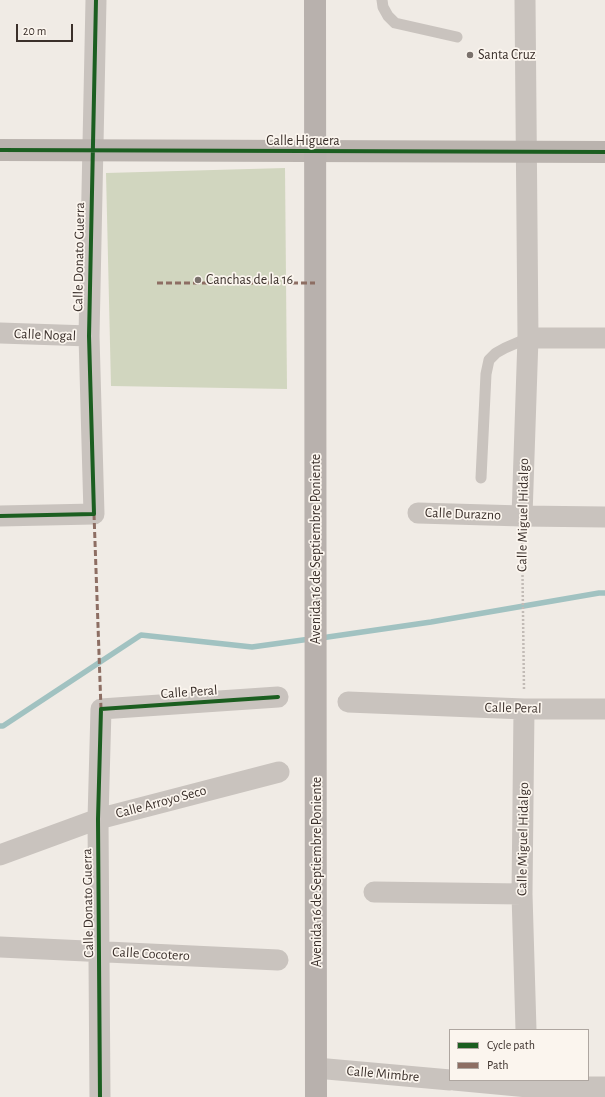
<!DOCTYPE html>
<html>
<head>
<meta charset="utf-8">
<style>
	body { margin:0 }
	#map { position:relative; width:605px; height:1097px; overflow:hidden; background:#f0ebe5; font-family:"Alegreya Sans",sans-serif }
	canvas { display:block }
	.legend { position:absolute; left:449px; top:1029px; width:140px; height:52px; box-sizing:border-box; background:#fbf5ee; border:1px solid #aea6a0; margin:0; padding:5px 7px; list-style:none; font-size:12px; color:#3b302b }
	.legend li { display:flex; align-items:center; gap:8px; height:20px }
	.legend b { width:20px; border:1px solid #aea6a0 }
	.scale { position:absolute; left:16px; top:24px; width:57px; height:18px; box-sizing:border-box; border:2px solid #3b302b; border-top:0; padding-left:5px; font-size:12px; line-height:14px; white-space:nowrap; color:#3b302b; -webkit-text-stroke:3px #fbf5ee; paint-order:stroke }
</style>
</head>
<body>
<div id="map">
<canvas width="605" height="1097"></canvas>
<ul class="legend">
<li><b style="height:5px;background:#1b5e20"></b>Cycle path</li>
<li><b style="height:5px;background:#8d6e63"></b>Path</li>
</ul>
<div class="scale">20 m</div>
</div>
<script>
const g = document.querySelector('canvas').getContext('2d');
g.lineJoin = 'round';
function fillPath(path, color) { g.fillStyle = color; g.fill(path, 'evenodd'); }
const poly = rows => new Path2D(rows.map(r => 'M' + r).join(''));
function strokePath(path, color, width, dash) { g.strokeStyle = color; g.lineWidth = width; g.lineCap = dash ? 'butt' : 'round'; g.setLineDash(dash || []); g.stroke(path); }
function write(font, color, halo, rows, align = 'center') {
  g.font = font + ' "Alegreya Sans",sans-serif'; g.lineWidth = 3.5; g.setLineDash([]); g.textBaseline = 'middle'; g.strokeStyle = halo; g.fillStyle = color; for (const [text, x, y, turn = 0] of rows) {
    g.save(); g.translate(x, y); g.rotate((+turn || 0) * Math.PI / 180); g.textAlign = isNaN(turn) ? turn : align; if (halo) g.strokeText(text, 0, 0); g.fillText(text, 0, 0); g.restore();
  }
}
fillPath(poly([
	[285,168,287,389,111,386,106,173]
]), '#d1d6bf');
strokePath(poly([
	[321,638,431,622,599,593,605,593],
	[0,726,3,726,141,635,252,647,310,639]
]), '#a1c2c1', 5.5);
strokePath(poly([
	[522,535,524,690]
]), '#c2bbb6', 2.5, [2, 2]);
strokePath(poly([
	[382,0,383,7,388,16,395,23,457,37],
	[481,478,486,374,489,360,496,353,505,348,528,338]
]), '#c9c3be', 11);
strokePath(poly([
	[0,333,89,336],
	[528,338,605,338],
	[418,513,522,516,605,517],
	[0,516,94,514,89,336,96,0],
	[522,516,528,338,525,0],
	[348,702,524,709,605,709],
	[524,709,522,894,526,1030],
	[0,855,98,819,279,772],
	[374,892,522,894],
	[0,947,278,960],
	[316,1068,450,1080],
	[454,1080,528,1087,605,1087],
	[100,1097,98,819,101,709,278,697]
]), '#c9c3be', 21);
strokePath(poly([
	[0,150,605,152]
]), '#bab3ae', 22);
strokePath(poly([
	[315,0,316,1097]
]), '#b8b1ad', 22);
strokePath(poly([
	[157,283,315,283],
	[94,514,101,709]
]), '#8d6e63', 3, [6, 3]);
strokePath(poly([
	[0,150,605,152],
	[0,516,94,514,89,336,96,0],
	[100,1097,98,819,101,709,278,697]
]), '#1b5e20', 4);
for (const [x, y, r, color] of [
	[470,55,4,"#7a716c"],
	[198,280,4,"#7a716c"]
]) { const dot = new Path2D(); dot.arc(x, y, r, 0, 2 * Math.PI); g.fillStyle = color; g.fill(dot); strokePath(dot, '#fbf5ee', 1.5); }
write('14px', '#3b302b', '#fbf5ee', [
	["Santa Cruz",478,55],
	["Canchas de la 16",206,280]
], 'left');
write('14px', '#3b302b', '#fbf5ee', [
	["Calle Higuera",303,141],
	["Calle Donato Guerra",79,257,-89],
	["Calle Nogal",45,335,2],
	["Calle Durazno",463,514,2],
	["Calle Miguel Hidalgo",523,515,-89],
	["Avenida 16 de Septiembre Poniente",316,549,-90],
	["Calle Peral",189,692,-4],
	["Calle Peral",513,708,1],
	["Calle Arroyo Seco",161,802,-15],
	["Calle Miguel Hidalgo",523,839,-89],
	["Avenida 16 de Septiembre Poniente",317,872,-90],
	["Calle Donato Guerra",88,903,-91],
	["Calle Cocotero",151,954,3],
	["Calle Mimbre",383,1074,5]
]);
</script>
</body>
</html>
